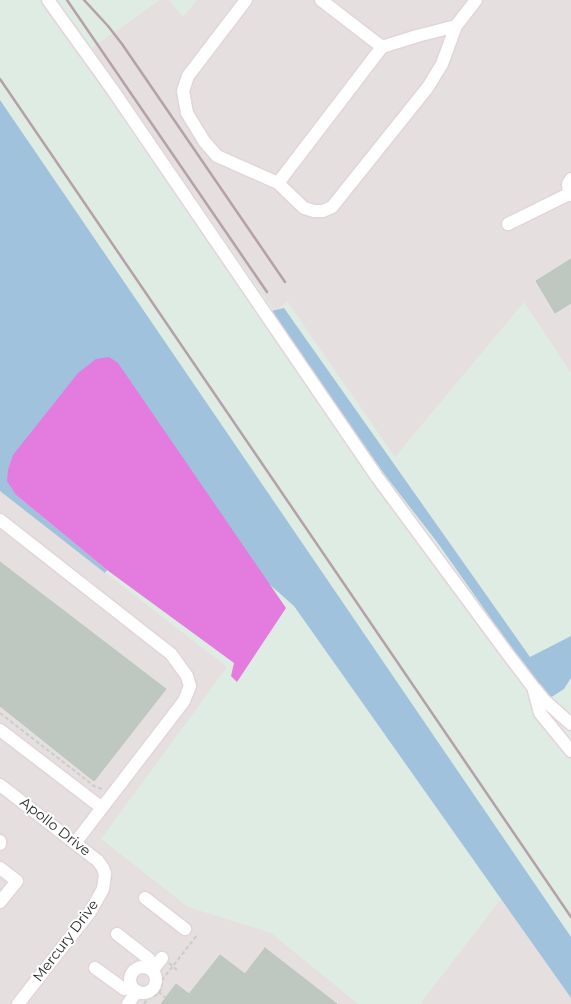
<!DOCTYPE html>
<html>
<head>
<meta charset="utf-8">
<style>
	body { margin:0 }
	canvas { display:block; background:#dfece3 }
</style>
</head>
<body>
<canvas width="571" height="1004"></canvas>
<script>
const g = document.querySelector('canvas').getContext('2d');
g.lineJoin = 'round';
function fillPath(path, color) { g.fillStyle = color; g.fill(path, 'evenodd'); }
const poly = rows => new Path2D(rows.map(r => 'M' + r).join(''));
function strokePath(path, color, width, dash) { g.strokeStyle = color; g.lineWidth = width; g.lineCap = dash ? 'butt' : 'round'; g.setLineDash(dash || []); g.stroke(path); }
function write(font, color, halo, rows, align = 'center') {
  g.font = font + ' Montserrat,sans-serif'; g.lineWidth = 4; g.setLineDash([]); g.textBaseline = 'middle'; g.strokeStyle = halo; g.fillStyle = color; for (const [text, x, y, turn = 0] of rows) {
    g.save(); g.translate(x, y); g.rotate((+turn || 0) * Math.PI / 180); g.textAlign = isNaN(turn) ? turn : align; if (halo) g.strokeText(text, 0, 0); g.fillText(text, 0, 0); g.restore();
  }
}
fillPath(poly([
	[160,0,169,0,183,17,197,0,571,0,571,373,524,302,395,457,287,301,275,312,92,48],
	[0,491,227,667,101,839,188,907,271,933,358,1004,0,1004],
	[501,899,571,998,571,1004,420,1004]
]), '#e5dfdf');
fillPath(poly([
	[0,100,571,937,571,998,294,606,269,584,16,495,107,570,105,573,0,491],
	[284,308,530,657,571,636,571,678,564,689,550,698,504,637,437,542,385,475,271,311]
]), '#a0c2dd');
fillPath(poly([
	[109,357,118,363,286,608,237,682,231,676,234,663,107,570,16,495,7,481,8,470,13,455,78,373,96,359]
]), '#e47bdf');
const building = poly([
	[571,259,571,303,555,313,536,281,571,259],
	[0,562,166,689,94,781,0,706,0,562],
	[265,948,337,1004,161,1004,176,984,189,994,220,955,245,974,265,948]
]);
fillPath(building, '#bec8c1');
strokePath(building, '#b8c7bf', 1);
const minor = poly([
	[48,0,112,89,377,477,507,653,533,687,540,713,571,751],
	[246,0,188,76,183,91,187,113,204,141,217,156,278,183],
	[321,0,382,47],
	[456,26,417,36,382,47,278,183,304,208,314,211,323,211,332,207,428,87,442,64,456,26,476,0],
	[571,179,568,184,569,194,571,193],
	[508,224,569,194,571,195],
	[0,520,171,654,187,676,190,686,184,701,75,843],
	[535,689,544,700,571,724],
	[0,730,102,808],
	[0,785,98,861,103,868,105,874,103,889,90,912,18,1004],
	[0,841,0,844],
	[0,868,17,881,0,902],
	[145,898,185,929],
	[117,934,149,959,147,967],
	'130 980a13 13 0 1 1 26 0a13 13 0 1 1-26 0Z',
	[95,968,124,989,131,985],
	[152,971,162,958],
	[128,1004,137,991]
]);
strokePath(minor, '#e2d4da', 15);
strokePath(poly([
	[0,713,94,786,104,790],
	[169,963,177,970],
	[153,988,166,998],
	[144,1004,148,998,156,995,159,993,161,989,162,980,198,934]
]), '#ccc', 2, [4, 2.5]);
strokePath(minor, '#fff', 12);
strokePath(poly([
	[67,0,267,292],
	[84,0,108,26,122,44,285,282],
	[0,79,571,917]
]), '#b4a2a8', 2.5);
write('14px', '#2b2b2b', '#fff', [
	["Apollo Drive",55,827,38],
	["Mercury Drive",66,941,-53]
]);
</script>
</body>
</html>
